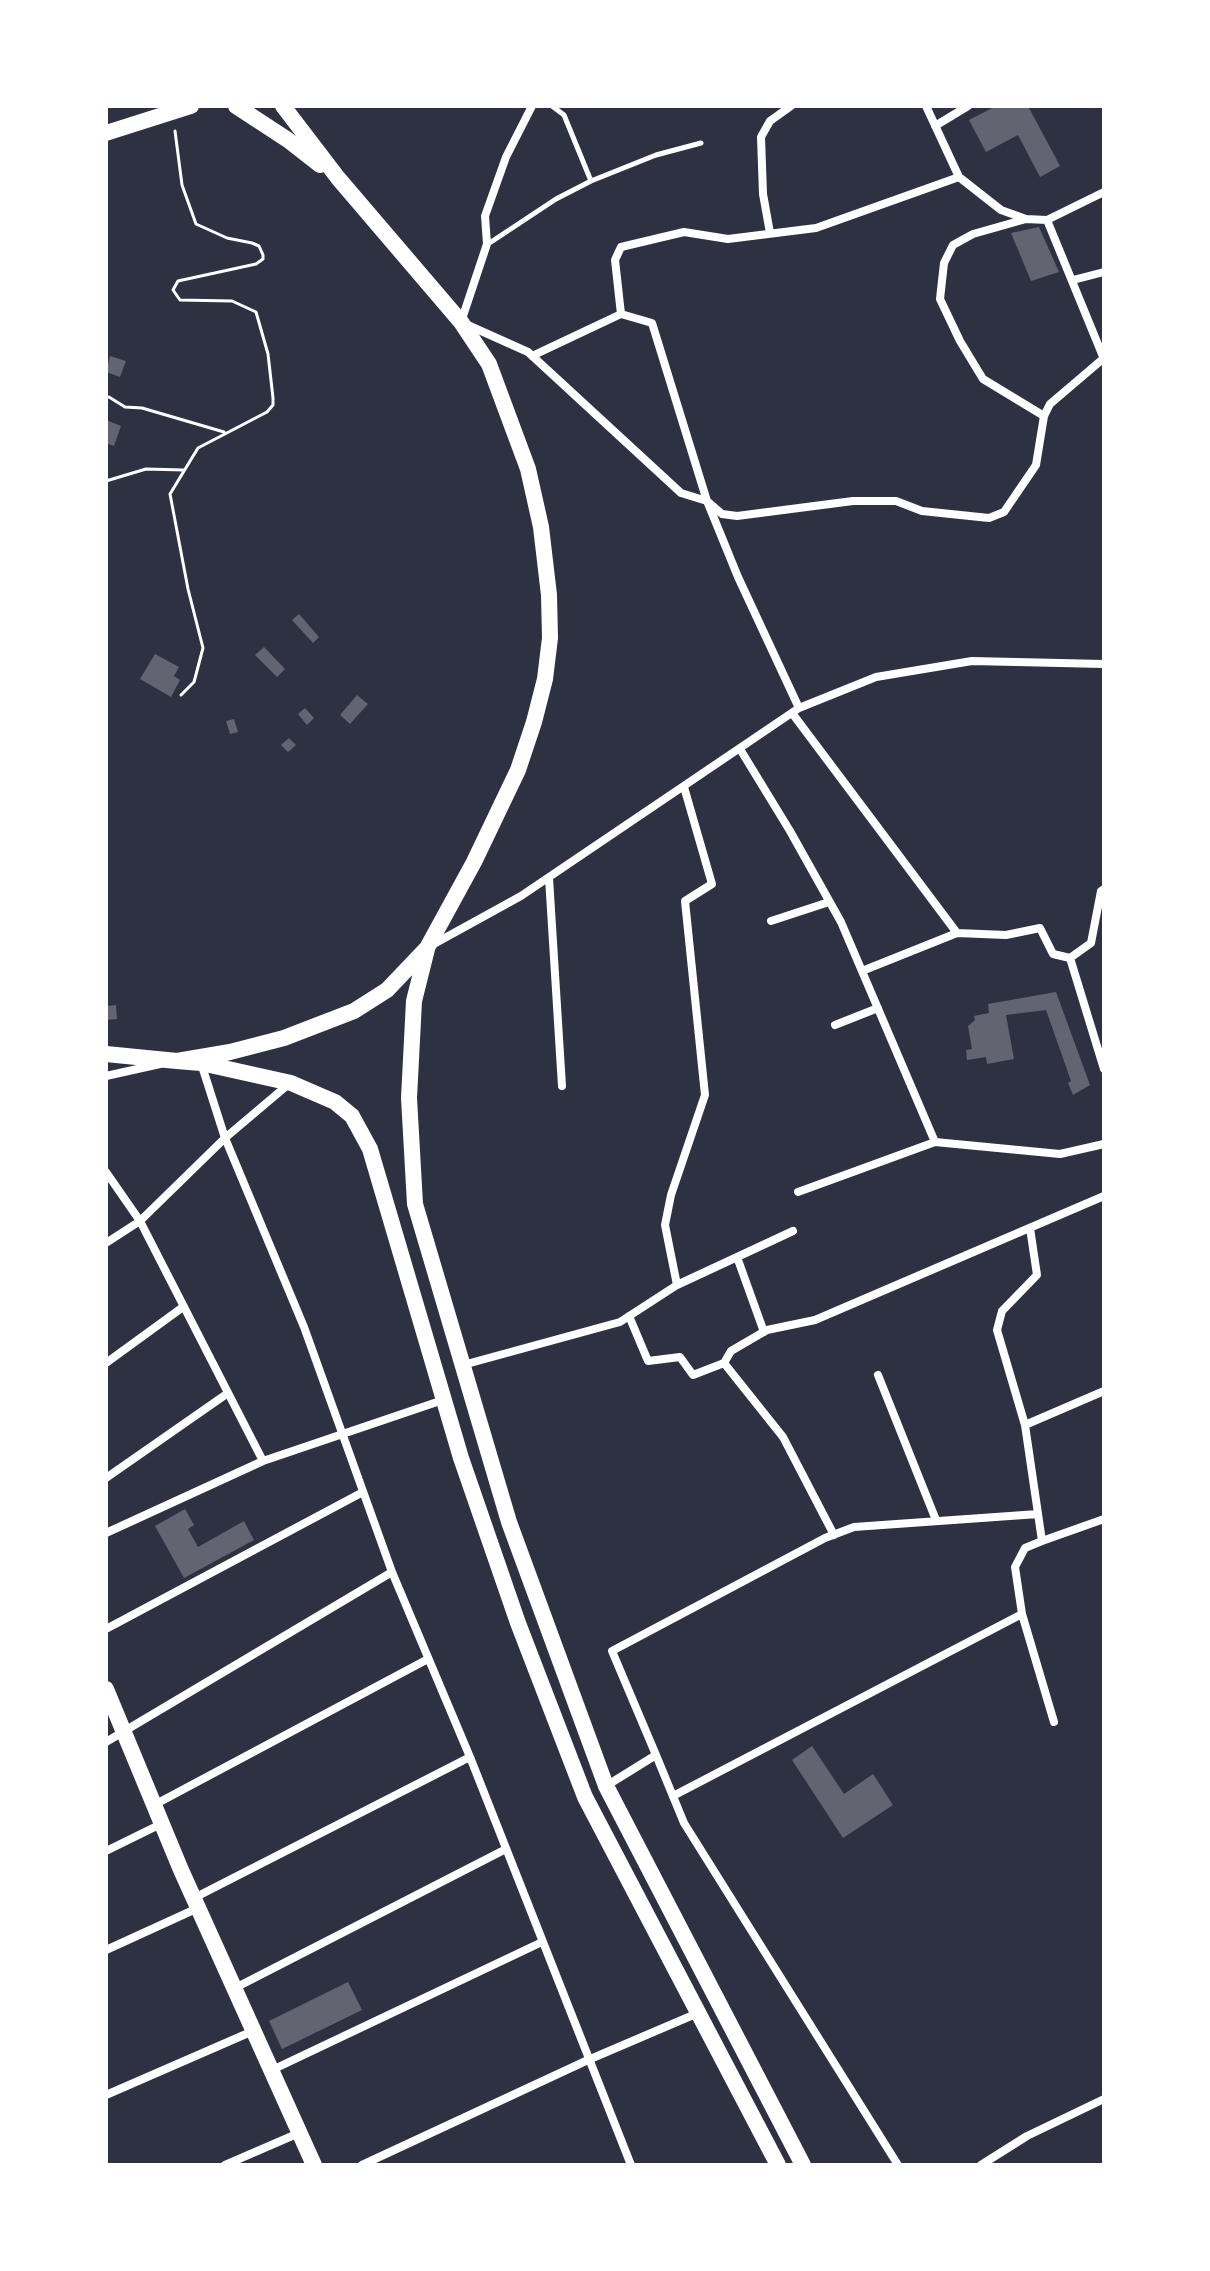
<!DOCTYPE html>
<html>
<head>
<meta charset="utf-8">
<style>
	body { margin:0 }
	#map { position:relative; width:1210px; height:2271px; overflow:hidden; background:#2d3142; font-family:"DejaVu Sans",sans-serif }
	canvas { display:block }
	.frame { position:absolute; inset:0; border:108px solid #fff; pointer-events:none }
</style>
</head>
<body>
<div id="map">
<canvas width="1210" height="2271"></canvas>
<div class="frame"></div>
</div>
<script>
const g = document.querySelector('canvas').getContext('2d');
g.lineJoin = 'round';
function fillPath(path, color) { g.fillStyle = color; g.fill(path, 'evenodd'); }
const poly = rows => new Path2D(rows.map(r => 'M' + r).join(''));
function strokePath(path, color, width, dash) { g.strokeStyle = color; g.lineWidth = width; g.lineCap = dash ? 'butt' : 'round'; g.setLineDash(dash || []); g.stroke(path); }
fillPath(poly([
	[996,106,1028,106,1060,166,1040,177,1018,135,986,152,969,120],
	[1039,227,1059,272,1031,281,1011,233],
	[110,356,126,361,120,377,106,372],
	[106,420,121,426,114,446,106,443],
	[299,614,319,637,313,643,292,620],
	[264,647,285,669,277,677,255,655],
	[155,654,179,667,174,676,180,680,171,697,140,679],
	[357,695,368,704,350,724,340,715],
	[305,708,314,718,307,725,298,714],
	[234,719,238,732,230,734,226,721],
	[289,738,296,745,288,752,281,745],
	[1056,992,1090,1085,1073,1095,1068,1083,1071,1081,1046,1010,1006,1015,1014,1059,987,1064,986,1057,967,1060,966,1050,972,1049,968,1026,975,1020,974,1016,989,1013,988,1004],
	[116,1005,117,1019,106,1020,106,1006],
	[185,1509,194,1525,188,1529,198,1547,244,1521,254,1540,184,1578,155,1526],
	[812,1746,844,1794,873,1774,893,1805,843,1838,792,1760],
	[348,1982,362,2010,282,2049,269,2021]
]), '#626471');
strokePath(poly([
	[175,131,182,185,196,224,227,238,252,243,259,246,263,255,263,259,256,264,178,281,173,290,180,300,232,301,256,312,268,354,273,398,273,405,267,412,198,448,170,494,188,589,203,648,194,682,181,695],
	[109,397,125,407,142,408,224,432],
	[106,481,146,469,183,470]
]), '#fff', 3);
strokePath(poly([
	[552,106,564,115,591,181],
	[488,244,556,199,591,181,656,155,701,143]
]), '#fff', 5);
strokePath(poly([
	[926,106,959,177,816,228,728,239,684,232,621,247,615,260,621,314,652,323,707,501,722,514,737,516,853,501,896,501,922,511,989,518,1004,512,1036,465,1044,416,1050,404,1104,358],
	[935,126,968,106],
	[959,177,1001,210,1026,219,1047,220],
	[1104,192,1047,220,1104,359],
	[1026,219,973,234,953,245,944,263,940,299,960,341,983,379,1044,416],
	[770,233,763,194,761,137,770,121,791,106],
	[1073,280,1104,272],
	[532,356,621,314],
	[799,708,876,677,972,661,1104,664],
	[792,713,957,933,1006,935,1040,928,1053,954,1070,958,1104,1069],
	[740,749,790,831,841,922,935,1142,1060,1154,1104,1144],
	[549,878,562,1086],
	[771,921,829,902],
	[432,945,521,896,799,708,738,577,707,501,681,493,528,352,461,322,487,244,485,216,506,157,532,106],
	[1070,958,1091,943,1101,891,1104,889],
	[862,971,957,933],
	[835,1025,878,1008],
	[201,1063,225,1138,304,1327,392,1572,470,1757,631,2165],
	[106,1076,160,1064],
	[106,1172,140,1221,263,1461],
	[798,1192,935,1142],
	[106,1243,140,1221,225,1138,290,1083],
	[737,1257,764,1332],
	[677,1285,793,1231],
	[629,1316,648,1361,680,1357,693,1375,724,1363,731,1351,767,1330,815,1320,1104,1196],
	[106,1363,183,1307],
	[724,1363,783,1437,834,1535],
	[463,1365,620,1322,677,1285,665,1225,671,1195,705,1095,685,901,712,884,684,787],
	[878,1375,936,1520],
	[1104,1391,1025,1425,1042,1541,1104,1519],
	[1025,1425,997,1330,1002,1311,1037,1275,1030,1228],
	[106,1478,228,1393],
	[106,1533,263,1461,443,1400],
	[1022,1614,1054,1722],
	[106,1629,363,1492],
	[106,1742,392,1572],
	[656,1755,612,1651,825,1538,854,1527,1038,1514],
	[606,1786,656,1755,684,1823,898,2165],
	[673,1796,1022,1614,1015,1567,1025,1548,1042,1541],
	[154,1805,428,1659],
	[106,1851,161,1824],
	[194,1898,470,1757],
	[106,1950,198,1908],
	[235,1988,506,1849],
	[272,2070,542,1942],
	[106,2095,253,2031],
	[225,2165,299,2133],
	[362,2165,588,2060,698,2013],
	[981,2165,1027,2136,1104,2099]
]), '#fff', 8);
strokePath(poly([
	[236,106,288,140,320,165],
	[106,133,191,106],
	[427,949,414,1001,409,1098,415,1204,509,1522,606,1786,803,2165],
	[106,1054,177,1061,230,1052,284,1038,354,1011,387,990,427,948,474,862,518,770,534,722,545,679,550,638,549,595,541,527,528,469,489,364,461,322,338,178,283,106],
	[177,1061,201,1063,291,1083,335,1102,352,1116,370,1149,461,1458,518,1623,585,1797,778,2165],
	[106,1689,181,1870,314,2165]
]), '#fff', 16);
</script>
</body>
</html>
